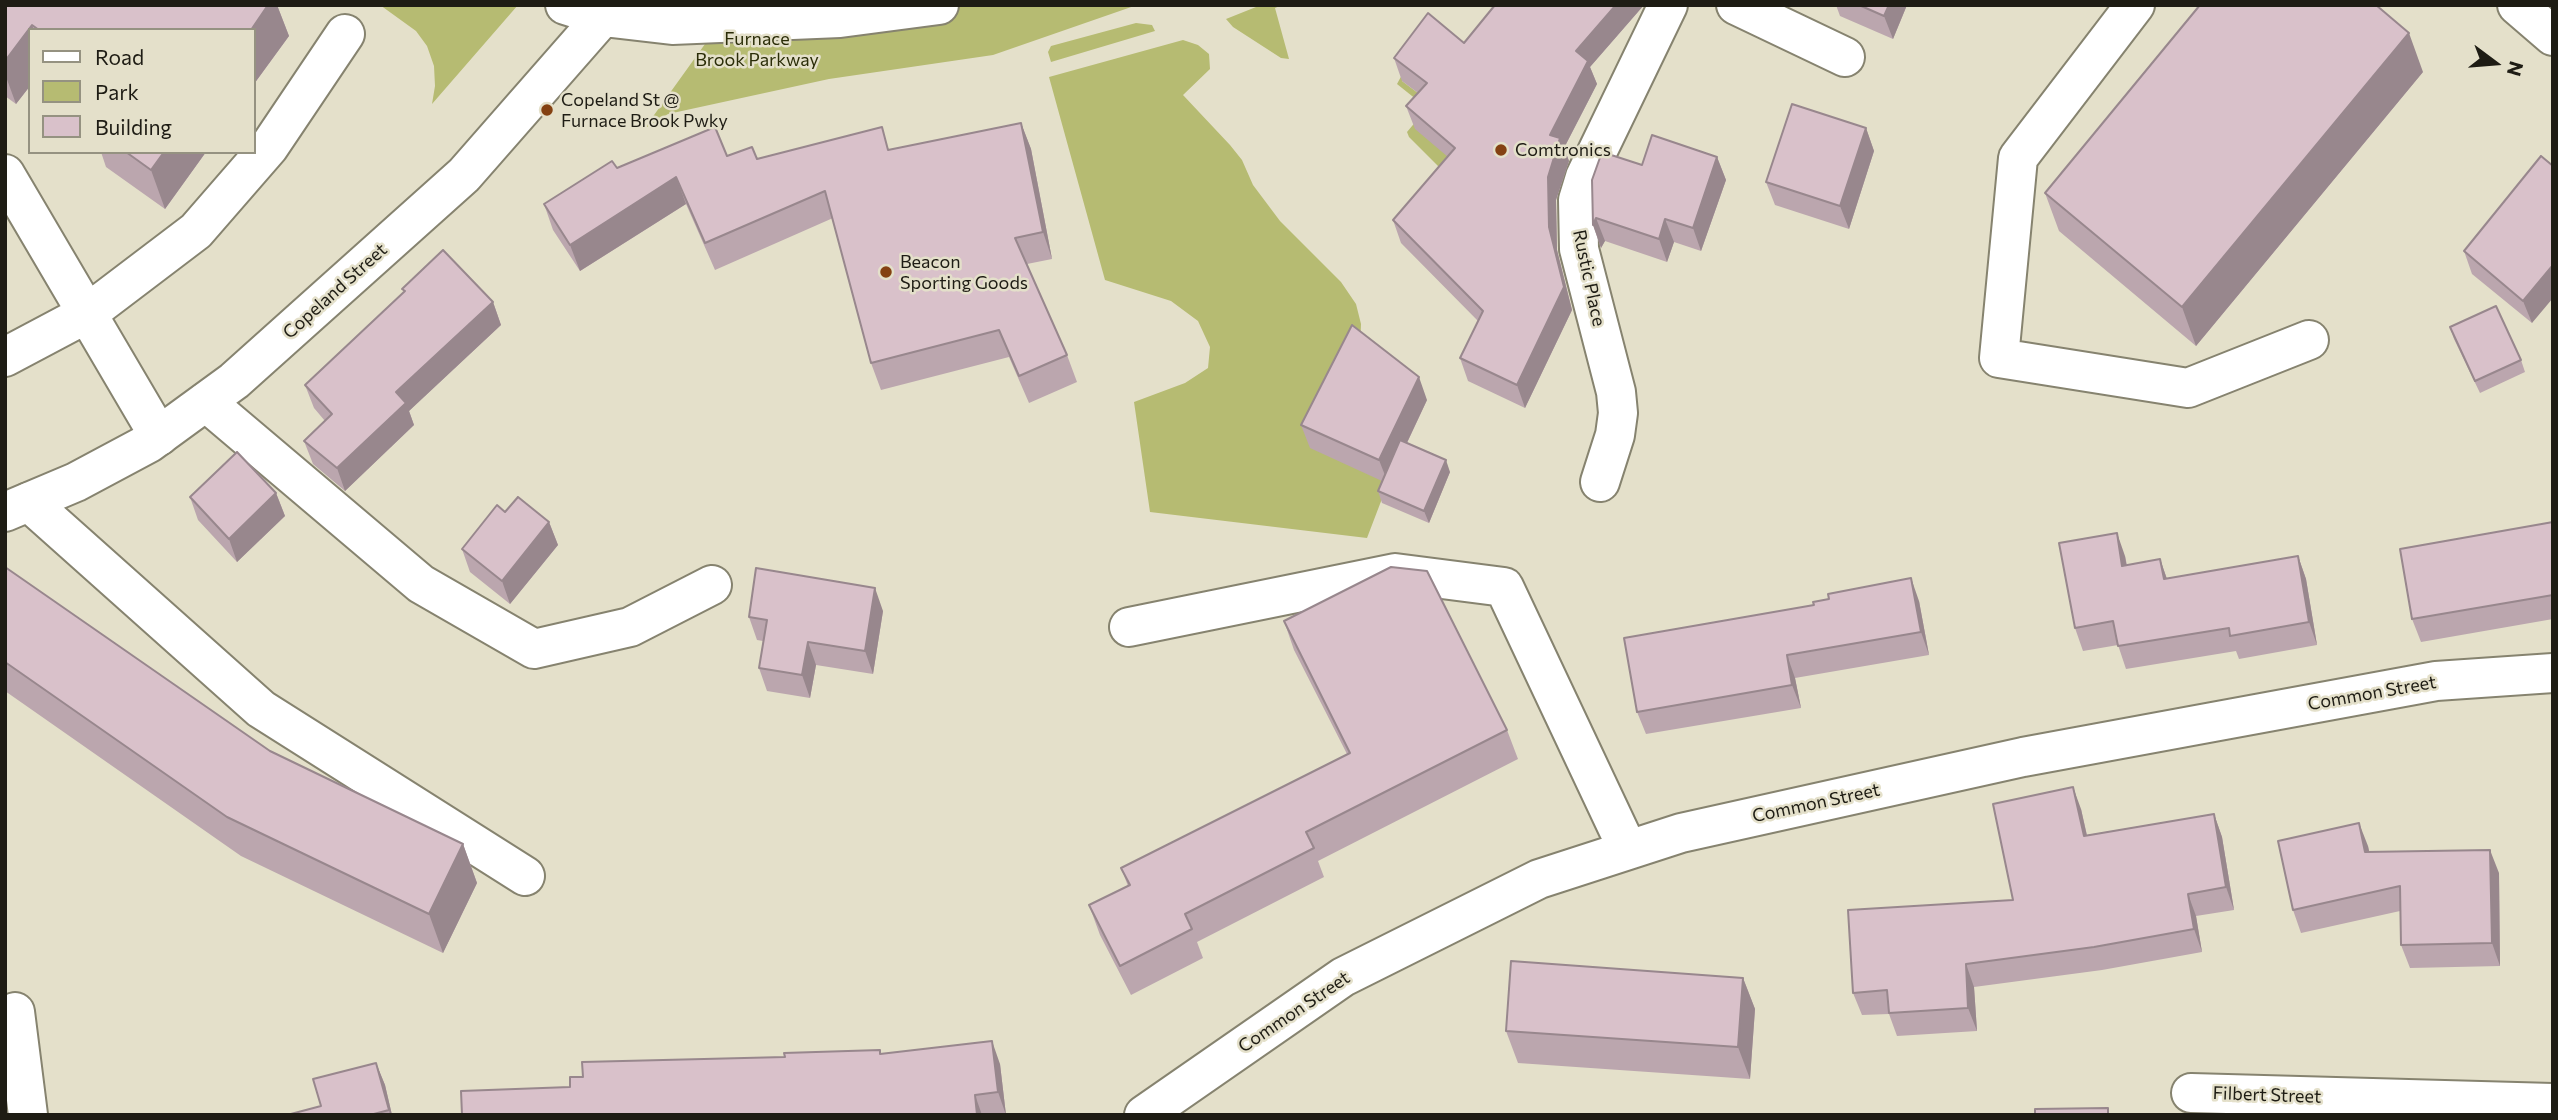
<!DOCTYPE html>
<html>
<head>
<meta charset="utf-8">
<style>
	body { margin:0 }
	#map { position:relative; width:2558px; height:1120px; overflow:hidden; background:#e4e0ca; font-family:Commissioner,sans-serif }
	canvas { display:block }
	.frame { position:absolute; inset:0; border:7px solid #1e1c14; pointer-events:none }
	.legend { position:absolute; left:28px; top:28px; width:228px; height:126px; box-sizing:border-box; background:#e4e0ca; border:2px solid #959281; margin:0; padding:9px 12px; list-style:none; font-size:21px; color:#1e1c14 }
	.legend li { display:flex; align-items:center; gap:14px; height:35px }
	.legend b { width:35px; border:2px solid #959281 }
	.north { position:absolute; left:2460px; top:28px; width:70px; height:70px; -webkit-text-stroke:5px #e4e0ca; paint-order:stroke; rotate:106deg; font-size:19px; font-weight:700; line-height:28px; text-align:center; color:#1e1c14 }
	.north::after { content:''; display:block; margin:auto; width:24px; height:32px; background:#1e1c14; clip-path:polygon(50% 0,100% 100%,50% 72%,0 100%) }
</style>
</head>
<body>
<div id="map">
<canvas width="2558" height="1120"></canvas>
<div class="frame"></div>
<ul class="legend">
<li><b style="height:9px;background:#fff"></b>Road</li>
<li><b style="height:19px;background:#b6bb72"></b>Park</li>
<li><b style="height:19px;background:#d9c1ca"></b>Building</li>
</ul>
<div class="north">N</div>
</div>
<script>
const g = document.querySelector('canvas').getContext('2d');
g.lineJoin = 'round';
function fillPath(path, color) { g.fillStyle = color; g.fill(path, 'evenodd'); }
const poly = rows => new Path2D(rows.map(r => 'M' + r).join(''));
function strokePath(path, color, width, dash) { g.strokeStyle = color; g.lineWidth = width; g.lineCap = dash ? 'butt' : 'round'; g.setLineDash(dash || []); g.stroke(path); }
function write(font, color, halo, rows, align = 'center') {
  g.font = font + ' Commissioner,sans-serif'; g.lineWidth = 5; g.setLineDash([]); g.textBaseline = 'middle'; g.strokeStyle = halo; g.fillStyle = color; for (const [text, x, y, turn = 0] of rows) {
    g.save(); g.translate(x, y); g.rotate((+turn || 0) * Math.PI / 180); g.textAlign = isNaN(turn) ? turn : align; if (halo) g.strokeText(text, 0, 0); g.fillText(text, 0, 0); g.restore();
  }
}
fillPath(poly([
	[380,5,518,5,432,104,435,86,434,66,427,46,416,31],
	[733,5,1137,5,993,55,829,79,668,114,644,129],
	[1261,5,1282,5,1275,8,1289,59,1281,58,1233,27,1226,19],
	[1136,23,1152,25,1155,31,1051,62,1048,52,1051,46],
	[1183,40,1198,45,1209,54,1210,69,1183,95,1230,145,1242,160,1253,185,1280,221,1341,282,1356,304,1361,324,1360,348,1388,483,1367,538,1150,512,1134,402,1185,383,1208,368,1210,347,1198,321,1171,301,1105,280,1049,77],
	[1404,71,1402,81,1435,106,1463,171,1443,171,1409,137,1407,132,1427,108,1397,84]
]), '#b6bb72');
const minor = poly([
	[1736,5,1845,57],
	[2135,5,2018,158,1999,358,2188,388,2309,340],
	[2517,5,2553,36],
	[5,174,159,436],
	[5,357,88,313,196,231,269,147,345,34],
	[206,402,421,584,534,649,630,627,712,585],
	[1600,482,1615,435,1618,413,1616,392,1579,249,1578,200,1585,177,1668,5],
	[29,502,261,709,525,876],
	[1129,627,1395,573,1504,587,1628,850],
	[15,1012,28,1115],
	[2191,1093,2553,1103],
	[1144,1115,1343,977,1539,879,1681,833,2023,757,2213,722,2436,681,2553,673]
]);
const major = poly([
	[565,5,603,17,672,25,840,18,939,5],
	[5,512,76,482,149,443,234,381,464,175,613,5]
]);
strokePath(minor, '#86836f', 42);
strokePath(major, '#86836f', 42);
strokePath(minor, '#fff', 38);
strokePath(major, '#fff', 38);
fillPath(poly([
	[5,5,277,5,289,36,254,84,254,30,30,30,30,86,16,104,5,96],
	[1495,5,1644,5,1590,67,1597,84,1564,148,1569,161,1556,200,1557,250,1572,310,1525,408,1468,381,1460,358,1478,321,1401,243,1393,220,1448,157,1415,129,1406,106,1418,93,1402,81,1394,58,1464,43],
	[1836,5,1907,5,1893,39,1840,16],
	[2423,72,2196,346,2059,231,2045,193],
	[1021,123,1031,149,1052,259,1027,264,1067,355,1077,382,1029,403,1009,357,881,390,871,363,833,218,715,270,686,204,580,271,553,230,544,204,617,168,727,156,757,159,890,150],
	[1866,128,1874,151,1849,229,1775,205,1766,182],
	[101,152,206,152,165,209,106,167],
	[2541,156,2532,323,2472,274,2464,251],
	[1717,157,1726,180,1701,251,1674,242,1667,262,1605,241,1601,248,1593,225,1592,180,1642,165],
	[402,289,493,302,501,325,409,411,414,425,345,491,313,464,304,441,325,421,314,408,305,385,404,292],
	[2450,327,2521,360,2525,372,2480,393,2454,339],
	[1427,400,1407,443,1450,472,1429,523,1382,503,1378,491,1382,481,1310,448,1301,425],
	[276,493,285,516,237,562,198,520,190,497],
	[505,512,549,522,558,545,510,604,470,572,462,549],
	[2553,522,2553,619,2421,642,2412,619],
	[2125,556,2127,565,2160,559,2167,579,2298,556,2306,579,2317,645,2239,659,2236,651,2126,669,2118,645,2083,651,2075,628],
	[5,567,270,751,463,844,477,883,443,953,241,856,5,691],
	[1919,601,1929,655,1795,678,1801,708,1646,734,1637,712],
	[883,611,873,674,816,665,810,698,767,691,759,668,763,641,757,640,749,617],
	[1284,621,1507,730,1518,759,1318,861,1324,877,1197,942,1203,958,1131,995,1100,935,1089,905,1128,886,1121,868,1347,754,1294,650],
	[2081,809,2087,835,2214,814,2222,837,2234,910,2196,916,2202,952,2102,970,1974,987,1977,1031,1897,1036,1889,1014,1862,1015,1853,993,2013,900],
	[2368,846,2369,852,2499,873,2500,966,2410,968,2401,945,2400,911,2301,933,2293,910],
	[1743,978,1755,1009,1750,1079,1518,1063,1506,1031],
	[881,1054,1000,1064,1006,1115,462,1115,570,1087,583,1077,785,1057],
	[376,1063,385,1085,392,1115,287,1115,321,1106]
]), '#bba6ae');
fillPath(poly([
	[268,5,277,5,289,36,254,84,254,30,251,30],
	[1616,5,1644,5,1590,67,1597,84,1564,148,1569,161,1556,200,1557,250,1572,310,1525,408,1517,385,1549,227,1548,177,1550,135,1576,51],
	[1889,5,1907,5,1893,39,1884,16],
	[32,25,34,30,30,30,30,86,16,104,5,74,5,61],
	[2409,33,2423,72,2196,346,2182,307],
	[1021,123,1031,149,1052,259,1043,232],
	[1866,128,1874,151,1849,229,1840,206],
	[164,152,206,152,165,209,151,170],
	[1717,157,1726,180,1701,251,1693,228],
	[676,177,686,204,580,271,570,245],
	[1596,218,1605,241,1601,248,1593,225],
	[1665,219,1674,242,1667,262,1659,239],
	[2553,265,2553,298,2532,323,2523,301],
	[493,302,501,325,409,411,414,425,345,491,337,468,396,392],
	[1419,377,1427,400,1388,483,1379,460],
	[1446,460,1450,472,1429,523,1424,511],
	[276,493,285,516,237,562,229,539],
	[549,522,558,545,510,604,502,581],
	[2117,533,2125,556,2130,588,2122,566],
	[2298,556,2306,579,2317,645,2309,622],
	[2160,559,2168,582,2164,579],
	[1911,578,1919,601,1929,655,1921,632],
	[875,588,883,611,873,674,865,651],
	[808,642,816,665,810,698,802,675],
	[1787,655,1795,678,1801,708,1792,685],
	[2073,787,2081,809,2092,859,2084,836],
	[2214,814,2222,837,2234,910,2226,887],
	[2359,823,2368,846,2374,875,2365,852],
	[463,844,477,883,443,953,429,914],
	[2490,850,2499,873,2500,966,2492,943],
	[2188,894,2196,916,2202,952,2194,929],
	[1966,964,1974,987,1977,1031,1968,1008],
	[1743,978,1755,1009,1750,1079,1738,1047],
	[992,1041,1000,1064,1006,1115,998,1092],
	[376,1063,385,1085,392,1115,390,1115,389,1110],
	[975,1095,982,1115,977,1115]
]), '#98878d');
const building = poly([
	[5,5,268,5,251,30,39,30,32,25,5,61,5,5],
	[1495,5,1616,5,1576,51,1588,61,1550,135,1560,138,1548,177,1549,227,1564,287,1517,385,1460,358,1483,311,1393,220,1455,148,1406,106,1427,83,1394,58,1428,13,1464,43,1495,5],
	[1859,5,1889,5,1884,16,1859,5],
	[2200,5,2376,5,2409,33,2182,307,2045,193,2200,5],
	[1792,104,1866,128,1840,206,1766,182,1792,104],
	[1021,123,1043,232,1015,238,1067,355,1019,376,999,330,871,363,825,191,705,243,676,177,570,245,544,204,612,161,617,168,715,127,727,156,752,147,757,159,882,127,888,150,1021,123],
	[1652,135,1717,157,1693,228,1665,219,1659,239,1596,218,1593,225,1592,180,1602,152,1642,165,1652,135],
	[126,152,164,152,151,170,126,152],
	[2541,156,2553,166,2553,265,2523,301,2464,251,2541,156],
	[443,250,493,302,396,392,406,403,337,468,304,441,332,414,305,385,405,291,402,289,443,250],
	[2496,306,2521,360,2475,381,2450,327,2496,306],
	[1352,325,1419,377,1379,460,1301,425,1352,325],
	[1400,440,1446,460,1424,511,1378,491,1400,440],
	[237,452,276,493,229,539,190,497,237,452],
	[518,497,549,522,502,581,462,549,497,505,505,512,518,497],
	[2553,522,2553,595,2412,619,2400,549,2553,522],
	[2117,533,2122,566,2160,559,2164,579,2298,556,2309,622,2230,636,2229,628,2118,646,2113,621,2075,628,2059,543,2117,533],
	[5,567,270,751,463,844,429,914,227,817,5,662,5,567],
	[1391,567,1427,571,1507,730,1306,832,1314,848,1185,914,1192,929,1120,966,1089,905,1130,885,1121,868,1350,753,1284,621,1391,567],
	[756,568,875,588,865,651,808,642,802,675,759,668,767,620,749,617,756,568],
	[1911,578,1921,632,1787,655,1792,685,1637,712,1624,638,1814,605,1813,602,1829,599,1828,594,1911,578],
	[2073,787,2084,836,2214,814,2226,887,2188,894,2194,929,2094,947,1966,964,1968,1008,1889,1013,1887,990,1853,993,1848,910,2013,900,1993,804,2073,787],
	[2359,823,2365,852,2490,850,2492,943,2401,945,2400,886,2293,910,2278,841,2359,823],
	[1511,961,1743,978,1738,1047,1506,1031,1511,961],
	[992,1041,998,1092,975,1095,977,1115,462,1115,461,1091,570,1087,570,1077,583,1077,582,1062,785,1057,784,1053,880,1050,880,1054,992,1041],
	[376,1063,389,1110,370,1115,287,1115,321,1106,313,1079,376,1063],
	[2108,1108,2108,1115,2035,1115,2035,1109,2108,1108]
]);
fillPath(building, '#d9c1ca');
strokePath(building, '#98878d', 2);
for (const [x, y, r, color] of [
	[547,110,7,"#844112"],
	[1501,150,7,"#844112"],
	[886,272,7,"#844112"]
]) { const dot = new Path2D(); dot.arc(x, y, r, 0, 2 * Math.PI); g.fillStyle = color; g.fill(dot); strokePath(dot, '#e4e0ca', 2.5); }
write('18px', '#2b2d08', '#e4e0ca', [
	["Furnace",757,39],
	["Brook Parkway",757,60]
]);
write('18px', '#1e1c14', '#e4e0ca', [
	["Copeland St @",561,100],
	["Furnace Brook Pwky",561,121],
	["Comtronics",1515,150],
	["Beacon",900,262],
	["Sporting Goods",900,283]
], 'left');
write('18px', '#1e1c14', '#e4e0ca', [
	["Rustic Place",1589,278,78],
	["Copeland Street",335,291,-42],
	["Common Street",2372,693,-10],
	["Common Street",1816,803,-12],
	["Common Street",1294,1012,-34],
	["Filbert Street",2267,1095,2]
]);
</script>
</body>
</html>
